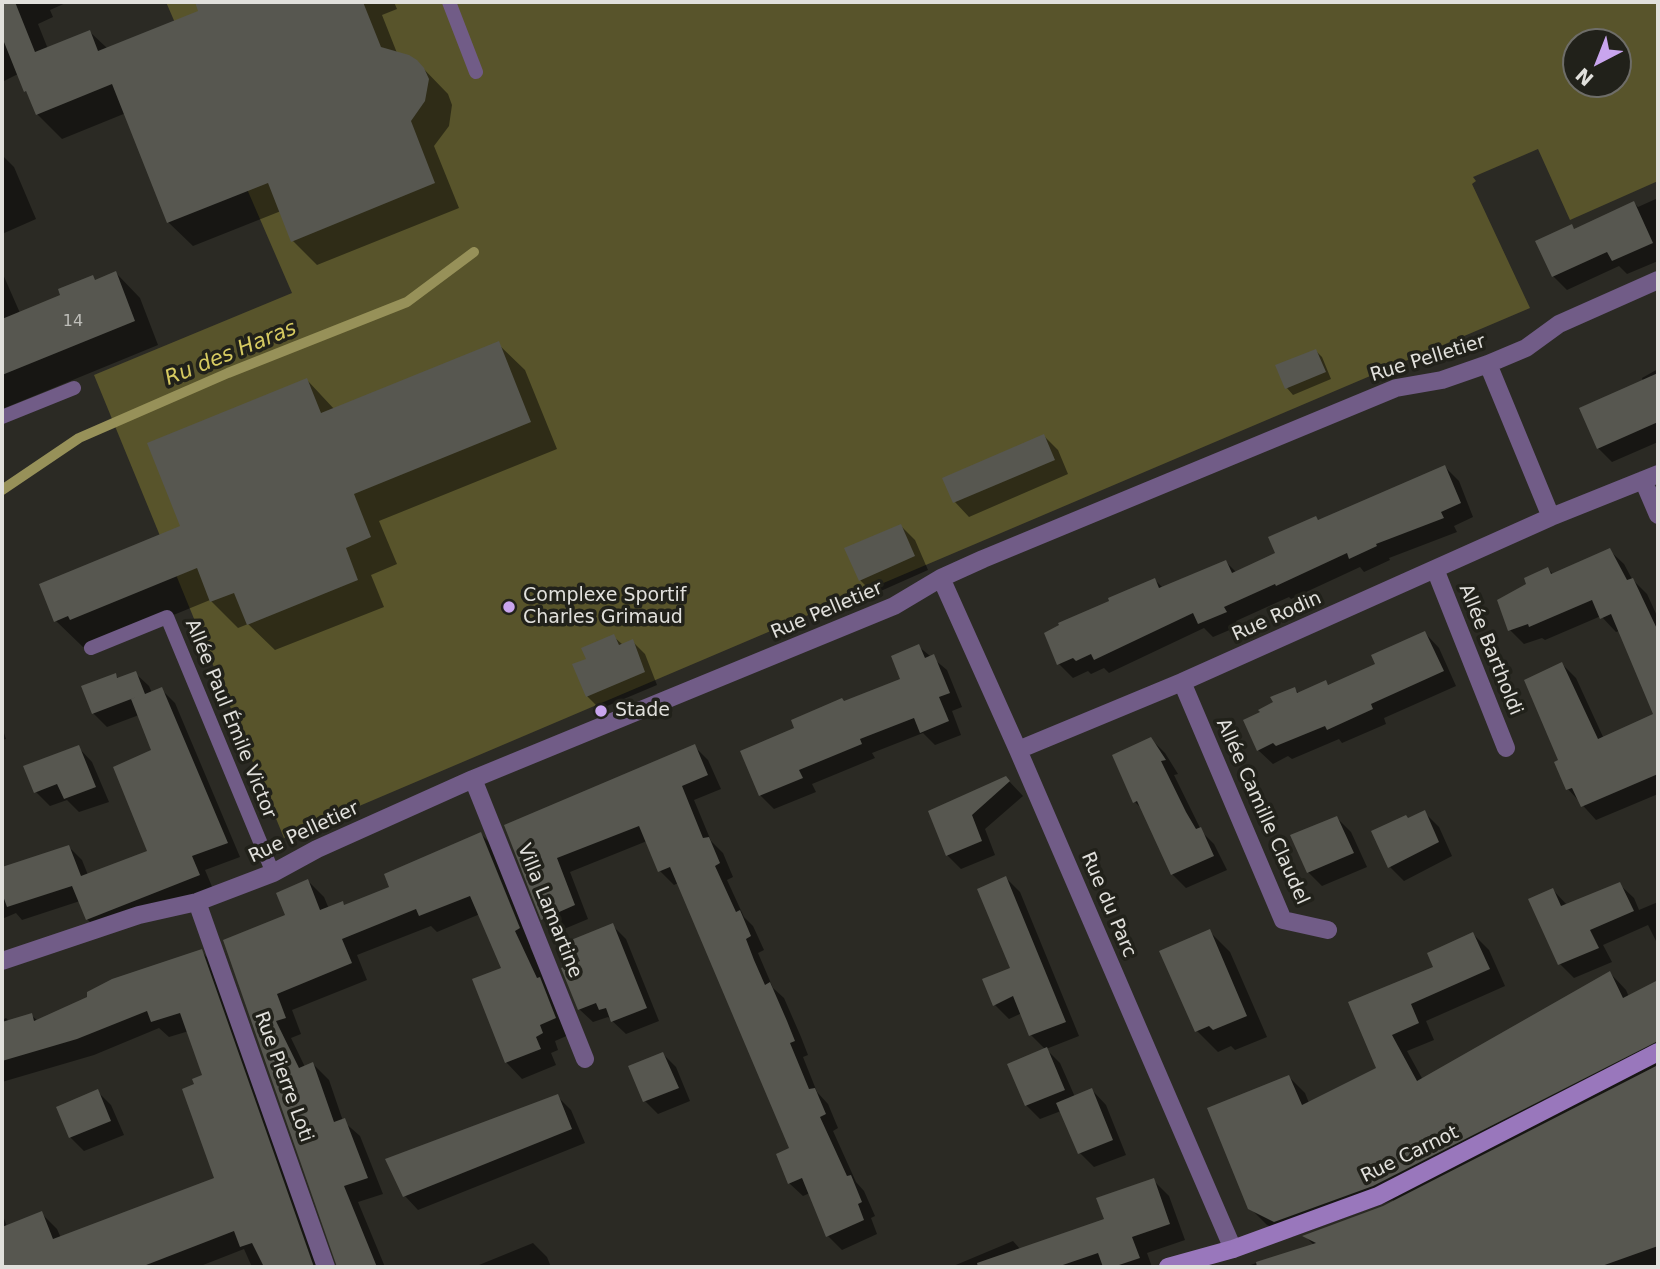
<!DOCTYPE html>
<html>
<head>
<meta charset="utf-8">
<style>
	body { margin:0 }
	#map { position:relative; width:1660px; height:1269px; overflow:hidden; background:#2b2a24; font-family:"DejaVu Sans",sans-serif }
	canvas { display:block }
	.frame { position:absolute; inset:0; border:4px solid #e1e0dc; pointer-events:none }
	.north { position:absolute; left:1562px; top:28px; width:70px; height:70px; box-sizing:border-box; background:#21211a; border:2px solid #6e6d68; border-radius:50%; rotate:222deg; font-size:19px; font-weight:700; line-height:28px; text-align:center; color:#e1e0dc }
	.north::after { content:''; display:block; margin:auto; width:24px; height:32px; background:#c9a5ee; clip-path:polygon(50% 0,100% 100%,50% 72%,0 100%) }
</style>
</head>
<body>
<div id="map">
<canvas width="1660" height="1269"></canvas>
<div class="frame"></div>
<div class="north">N</div>
</div>
<script>
const g = document.querySelector('canvas').getContext('2d');
g.lineJoin = 'round';
function fillPath(path, color) { g.fillStyle = color; g.fill(path, 'evenodd'); }
const poly = rows => new Path2D(rows.map(r => 'M' + r).join(''));
function strokePath(path, color, width, dash) { g.strokeStyle = color; g.lineWidth = width; g.lineCap = dash ? 'butt' : 'round'; g.setLineDash(dash || []); g.stroke(path); }
function write(font, color, halo, rows, align = 'center') {
  g.font = font + ' "DejaVu Sans",sans-serif'; g.lineWidth = 7; g.setLineDash([]); g.textBaseline = 'middle'; g.strokeStyle = halo; g.fillStyle = color; for (const [text, x, y, turn = 0] of rows) {
    g.save(); g.translate(x, y); g.rotate((+turn || 0) * Math.PI / 180); g.textAlign = isNaN(turn) ? turn : align; if (halo) g.strokeText(text, 0, 0); g.fillText(text, 0, 0); g.restore();
  }
}
fillPath(poly([
	[166,2,1658,2,1658,181,1570,220,1538,149,1473,177,1476,181,1472,184,1530,308,284,838,94,375,292,293],
	[1576,42,1618,42,1618,84,1576,84]
]), '#58542b');
fillPath(poly([
	[2,2,68,2,50,10,53,17,38,24,48,49,90,32,108,49,201,12,197,2,394,2,397,9,382,15,397,53,416,61,448,94,452,105,449,126,434,146,459,208,317,265,293,241,281,211,193,246,168,222,126,113,62,139,37,114,18,74,2,82],
	[2,155,14,167,36,219,2,234],
	[1658,198,1658,261,1627,274,1619,266,1567,290,1553,276,1571,226,1575,230,1634,203,1638,207],
	[2,272,20,313,116,273,140,298,158,345,2,409],
	[498,344,525,370,557,449,379,521,397,564,371,575,384,607,275,650,248,624,238,628,210,600,98,646,94,642,83,647,56,621,182,527,307,380,335,410],
	[1316,351,1322,357,1331,379,1293,395,1287,388],
	[1658,369,1658,442,1612,462,1598,448,1643,381,1642,378],
	[1044,436,1058,450,1068,474,969,517,955,502,945,479],
	[1445,467,1459,481,1473,517,1454,526,1457,532,1389,558,1390,560,1364,572,1360,567,1291,599,1289,597,1236,621,1239,626,1213,637,1204,628,1109,673,1104,668,1091,674,1088,671,1073,678,1059,664,1155,580,1163,588,1226,562,1237,573,1277,554,1316,518,1320,521],
	[901,526,915,540,928,570,874,594,860,580],
	[1609,550,1624,564,1632,579,1647,594,1658,618,1658,703,1644,689,1619,631,1616,632,1601,616,1545,640,1542,638,1524,644,1510,630,1529,585,1548,569,1554,575],
	[1425,633,1439,648,1456,686,1384,718,1386,724,1342,743,1339,739,1292,759,1288,756,1273,764,1258,750,1262,713,1294,689,1300,694,1325,682,1330,686,1377,665],
	[614,637,623,645,632,641,645,654,657,685,600,709,587,696,588,660],
	[918,646,947,670,962,707,952,711,961,735,935,745,923,733,872,753,875,758,812,784,816,792,774,809,760,795,796,729,845,703,902,680],
	[1562,664,1576,678,1604,739,1658,714,1658,794,1596,820,1568,789,1560,761],
	[135,673,149,686,152,693,161,689,175,703,240,857,205,870,213,889,101,933,87,919,80,901,22,920,16,913,2,919,2,869,69,847,82,860,88,875,150,852,153,751,139,715,107,727,93,713,115,675,119,679],
	[2,727,6,739,2,740],
	[1151,739,1165,753,1178,774,1174,775,1202,832,1214,844,1227,870,1186,888,1172,874,1144,811,1135,802],
	[694,746,708,760,721,789,694,800,711,841,723,853,733,877,727,880,744,917,753,926,764,950,758,953,773,988,784,998,801,1037,808,1055,803,1057,817,1092,828,1104,838,1128,833,1131,856,1182,864,1191,875,1216,871,1218,877,1234,842,1250,828,1236,810,1193,803,1196,789,1183,792,1149,678,883,674,885,660,871,647,841,570,872,588,919,557,932,543,919,506,826],
	[78,747,92,762,109,802,79,812,67,800,50,806,36,792],
	[1006,778,1023,796,985,829,995,855,961,869,947,855,930,812],
	[1425,813,1439,827,1452,856,1404,881,1390,867,1408,820],
	[1337,818,1351,832,1367,867,1322,886,1308,872],
	[482,835,498,851,535,945,530,947,571,1034,555,1041,558,1050,551,1053,556,1065,522,1079,506,1062,503,969,480,914,437,932,431,926,357,955,367,980,292,1010,301,1034,291,1038,305,1067,313,1064,329,1080,343,1121,360,1136,383,1194,358,1202,385,1267,338,1267,339,1263,226,941,287,916,308,881,324,897,329,909,343,903,345,906,392,888],
	[1006,878,1020,892,1079,1036,1046,1049,1060,1063,1075,1097,1092,1090,1106,1105,1126,1155,1094,1167,1080,1153,1061,1111,1040,1119,1026,1105,1046,1050,1031,1035,1022,1013,1009,1019,995,1005,1012,968],
	[1619,884,1634,898,1639,910,1658,902,1658,945,1648,925,1603,945,1612,962,1574,978,1560,964,1553,890,1567,905],
	[613,926,626,939,659,1021,626,1034,608,1017,593,1022,579,1009,582,962],
	[1209,931,1230,952,1267,1037,1235,1050,1231,1046,1218,1052,1197,1031],
	[1473,934,1489,950,1505,986,1426,1021,1434,1040,1407,1051,1423,1080,1610,973,1626,990,1629,997,1658,982,1658,1266,1244,1267,1314,1245,1305,1236,1394,1203,1393,1200,1292,1237,1267,1225,1250,1208,1289,1077,1305,1093,1309,1103,1378,1069,1351,1003,1435,968],
	[201,951,217,968,323,1267,252,1267,244,1249,198,1267,2,1267,2,1213,7,1227,41,1213,57,1229,61,1238,216,1179,196,1085,204,1076,189,1031,169,1037,159,1028,94,1055,2,1082,2,1020,6,1018,9,1021,31,1015,38,1021],
	[663,1054,676,1067,690,1101,658,1114,645,1101,631,1067],
	[97,1091,111,1105,124,1135,84,1151,70,1137],
	[557,1096,571,1110,585,1143,418,1210,405,1196],
	[1153,1180,1169,1196,1185,1240,1147,1253,1152,1267,951,1267,1013,1241,1021,1250,1106,1220],
	[533,1243,547,1257,551,1267,474,1267]
]), '#0007');
strokePath(poly([
	[2,490,79,438,228,373,407,302,474,252]
]), '#979159', 10);
fillPath(poly([
	[2,2,15,2,35,52,90,30,98,51,198,11,195,2,363,2,381,47,409,55,417,60,424,68,429,79,425,101,411,121,435,183,291,242,268,183,167,223,112,84,36,115,26,91,24,92,2,37],
	[1634,201,1653,243,1612,261,1607,252,1552,277,1535,241,1572,224,1574,229],
	[116,271,135,321,2,375,2,319,60,295,58,289,93,275,95,280],
	[499,341,531,422,354,494,371,537,346,548,358,580,247,625,234,593,210,602,197,568,70,620,68,616,54,622,39,584,180,526,147,443,307,378,321,413],
	[1316,349,1326,372,1285,389,1275,365],
	[1658,373,1658,422,1597,449,1579,408],
	[1044,434,1055,460,953,503,942,478],
	[1445,465,1461,503,1441,512,1444,518,1376,544,1377,546,1349,559,1347,553,1276,586,1275,584,1224,607,1227,612,1198,624,1193,613,1094,660,1091,654,1076,661,1073,658,1057,665,1044,633,1059,625,1058,623,1109,601,1108,598,1155,578,1159,588,1226,560,1232,573,1275,553,1268,537,1316,516,1318,520],
	[901,524,915,556,859,581,844,548],
	[1610,548,1627,580,1633,578,1658,631,1658,774,1581,807,1572,788,1566,790,1554,762,1558,760,1524,680,1562,662,1598,739,1653,714,1611,614,1600,619,1592,600,1529,627,1528,624,1508,631,1497,600,1526,584,1524,578,1548,567,1551,574],
	[1425,631,1444,671,1371,704,1373,709,1327,730,1325,726,1276,746,1273,743,1257,751,1243,720,1260,712,1258,710,1273,702,1270,697,1295,687,1297,693,1326,680,1328,685,1375,664,1371,655],
	[614,634,619,645,633,639,645,672,586,697,572,664,586,659,581,648],
	[919,644,925,658,934,654,950,693,939,697,949,721,920,733,914,718,860,739,862,744,799,770,803,778,759,796,740,751,794,728,791,720,842,698,844,701,900,679,891,656],
	[136,671,145,694,162,687,228,843,192,856,200,875,86,920,72,886,7,907,2,893,2,867,69,845,81,876,147,851,113,767,151,750,131,699,139,696,92,714,81,686,116,673,117,678],
	[1151,737,1166,760,1161,761,1186,812,1196,829,1201,827,1214,856,1171,875,1137,801,1133,803,1112,755],
	[695,744,708,775,682,786,703,838,709,837,720,863,715,866,736,912,740,910,751,936,746,939,754,960,765,985,770,982,787,1021,795,1041,790,1043,809,1089,815,1088,826,1114,820,1117,847,1176,851,1175,862,1202,858,1204,864,1220,826,1237,802,1178,788,1184,776,1154,789,1148,670,867,658,872,639,826,557,858,575,905,541,920,504,825],
	[79,745,96,787,64,799,57,784,34,793,23,766],
	[1006,776,1010,781,972,815,982,841,946,856,928,811],
	[1425,810,1439,842,1388,868,1371,831,1406,815,1408,818],
	[1337,816,1354,853,1307,873,1290,835],
	[481,832,520,928,515,931,537,978,540,977,556,1018,540,1025,543,1033,536,1037,541,1049,505,1063,472,979,501,968,470,896,419,916,416,909,342,939,352,963,277,994,286,1018,276,1021,299,1068,313,1062,334,1122,345,1118,368,1178,344,1186,377,1267,337,1267,223,940,285,915,276,893,308,879,320,910,343,901,344,905,389,887,384,874],
	[1006,876,1066,1022,1029,1036,1013,996,993,1006,982,979,1010,968,977,889],
	[1620,882,1634,911,1590,930,1599,948,1558,965,1528,899,1553,888,1561,906],
	[613,923,647,1008,611,1022,606,1008,599,1010,596,1003,578,1010,561,968,580,961,571,940],
	[1210,929,1247,1016,1213,1030,1209,1026,1195,1032,1159,951],
	[1473,932,1490,969,1411,1004,1419,1023,1392,1035,1417,1081,1610,971,1623,998,1658,980,1658,1041,1373,1186,1274,1222,1248,1209,1207,1108,1289,1075,1302,1105,1376,1068,1348,1002,1433,967,1427,953],
	[202,949,314,1267,264,1267,252,1243,240,1247,234,1231,141,1267,2,1267,2,1227,42,1211,53,1239,214,1178,182,1089,194,1084,192,1079,202,1075,180,1013,151,1022,147,1011,77,1039,2,1061,2,1022,32,1013,34,1021,87,997,87,992,112,979],
	[1047,1047,1065,1090,1025,1106,1007,1064],
	[663,1052,679,1088,643,1102,628,1066],
	[1658,1065,1658,1246,1599,1267,1257,1267,1256,1262,1316,1243,1302,1236,1383,1206],
	[1092,1088,1113,1140,1078,1154,1056,1103],
	[98,1089,111,1121,69,1138,56,1107],
	[558,1094,572,1129,403,1197,385,1159],
	[1154,1178,1170,1224,1132,1237,1140,1258,1113,1267,1103,1267,1098,1253,1057,1267,978,1267,977,1263,1104,1219,1096,1198]
]), '#575750');
strokePath(poly([
	[449,2,476,72],
	[2,417,74,388],
	[91,648,167,617,273,873]
]), '#715c87', 14);
strokePath(poly([
	[1488,364,1551,517],
	[1643,480,1658,515],
	[1435,569,1506,748],
	[941,578,1018,750,1233,1249],
	[1182,682,1283,920,1328,930],
	[1018,750,1182,682,1551,517,1658,474],
	[473,779,585,1059],
	[197,902,326,1267],
	[2,961,139,915,197,902,273,873,317,849,473,779,894,606,941,578,983,559,1396,388,1442,380,1488,364,1526,348,1559,324,1658,280]
]), '#715c87', 18);
strokePath(poly([
	[1168,1267,1233,1249,1378,1196,1658,1052]
]), '#9977bc', 18);
for (const [x, y, r, color] of [
	[509,607,7,"#c9a5ee"],
	[601,711,7,"#c9a5ee"]
]) { const dot = new Path2D(); dot.arc(x, y, r, 0, 2 * Math.PI); g.fillStyle = color; g.fill(dot); strokePath(dot, '#21211a', 2.5); }
write('16px', '#bebeb9', null, [
	["14",73,322]
]);
write('19px', '#e1e0dc', '#21211a', [
	["Rue Pelletier",1428,359,-17],
	["Rue Pelletier",827,611,-23],
	["Rue Rodin",1277,617,-24],
	["Allée Bartholdi",1490,650,68],
	["Allée Paul Émile Victor",230,719,68],
	["Allée Camille Claudel",1262,812,66],
	["Rue Pelletier",304,833,-25],
	["Rue du Parc",1108,905,67],
	["Villa Lamartine",549,911,68],
	["Rue Pierre Loti",283,1077,70],
	["Rue Carnot",1410,1155,-26]
]);
write('19px', '#e1e0dc', '#21211a', [
	["Complexe Sportif",523,596],
	["Charles Grimaud",523,618],
	["Stade",615,711]
], 'left');
write('italic 21px', '#d6ca61', '#21211a', [
	["Ru des Haras",231,354,-22]
]);
</script>
</body>
</html>
